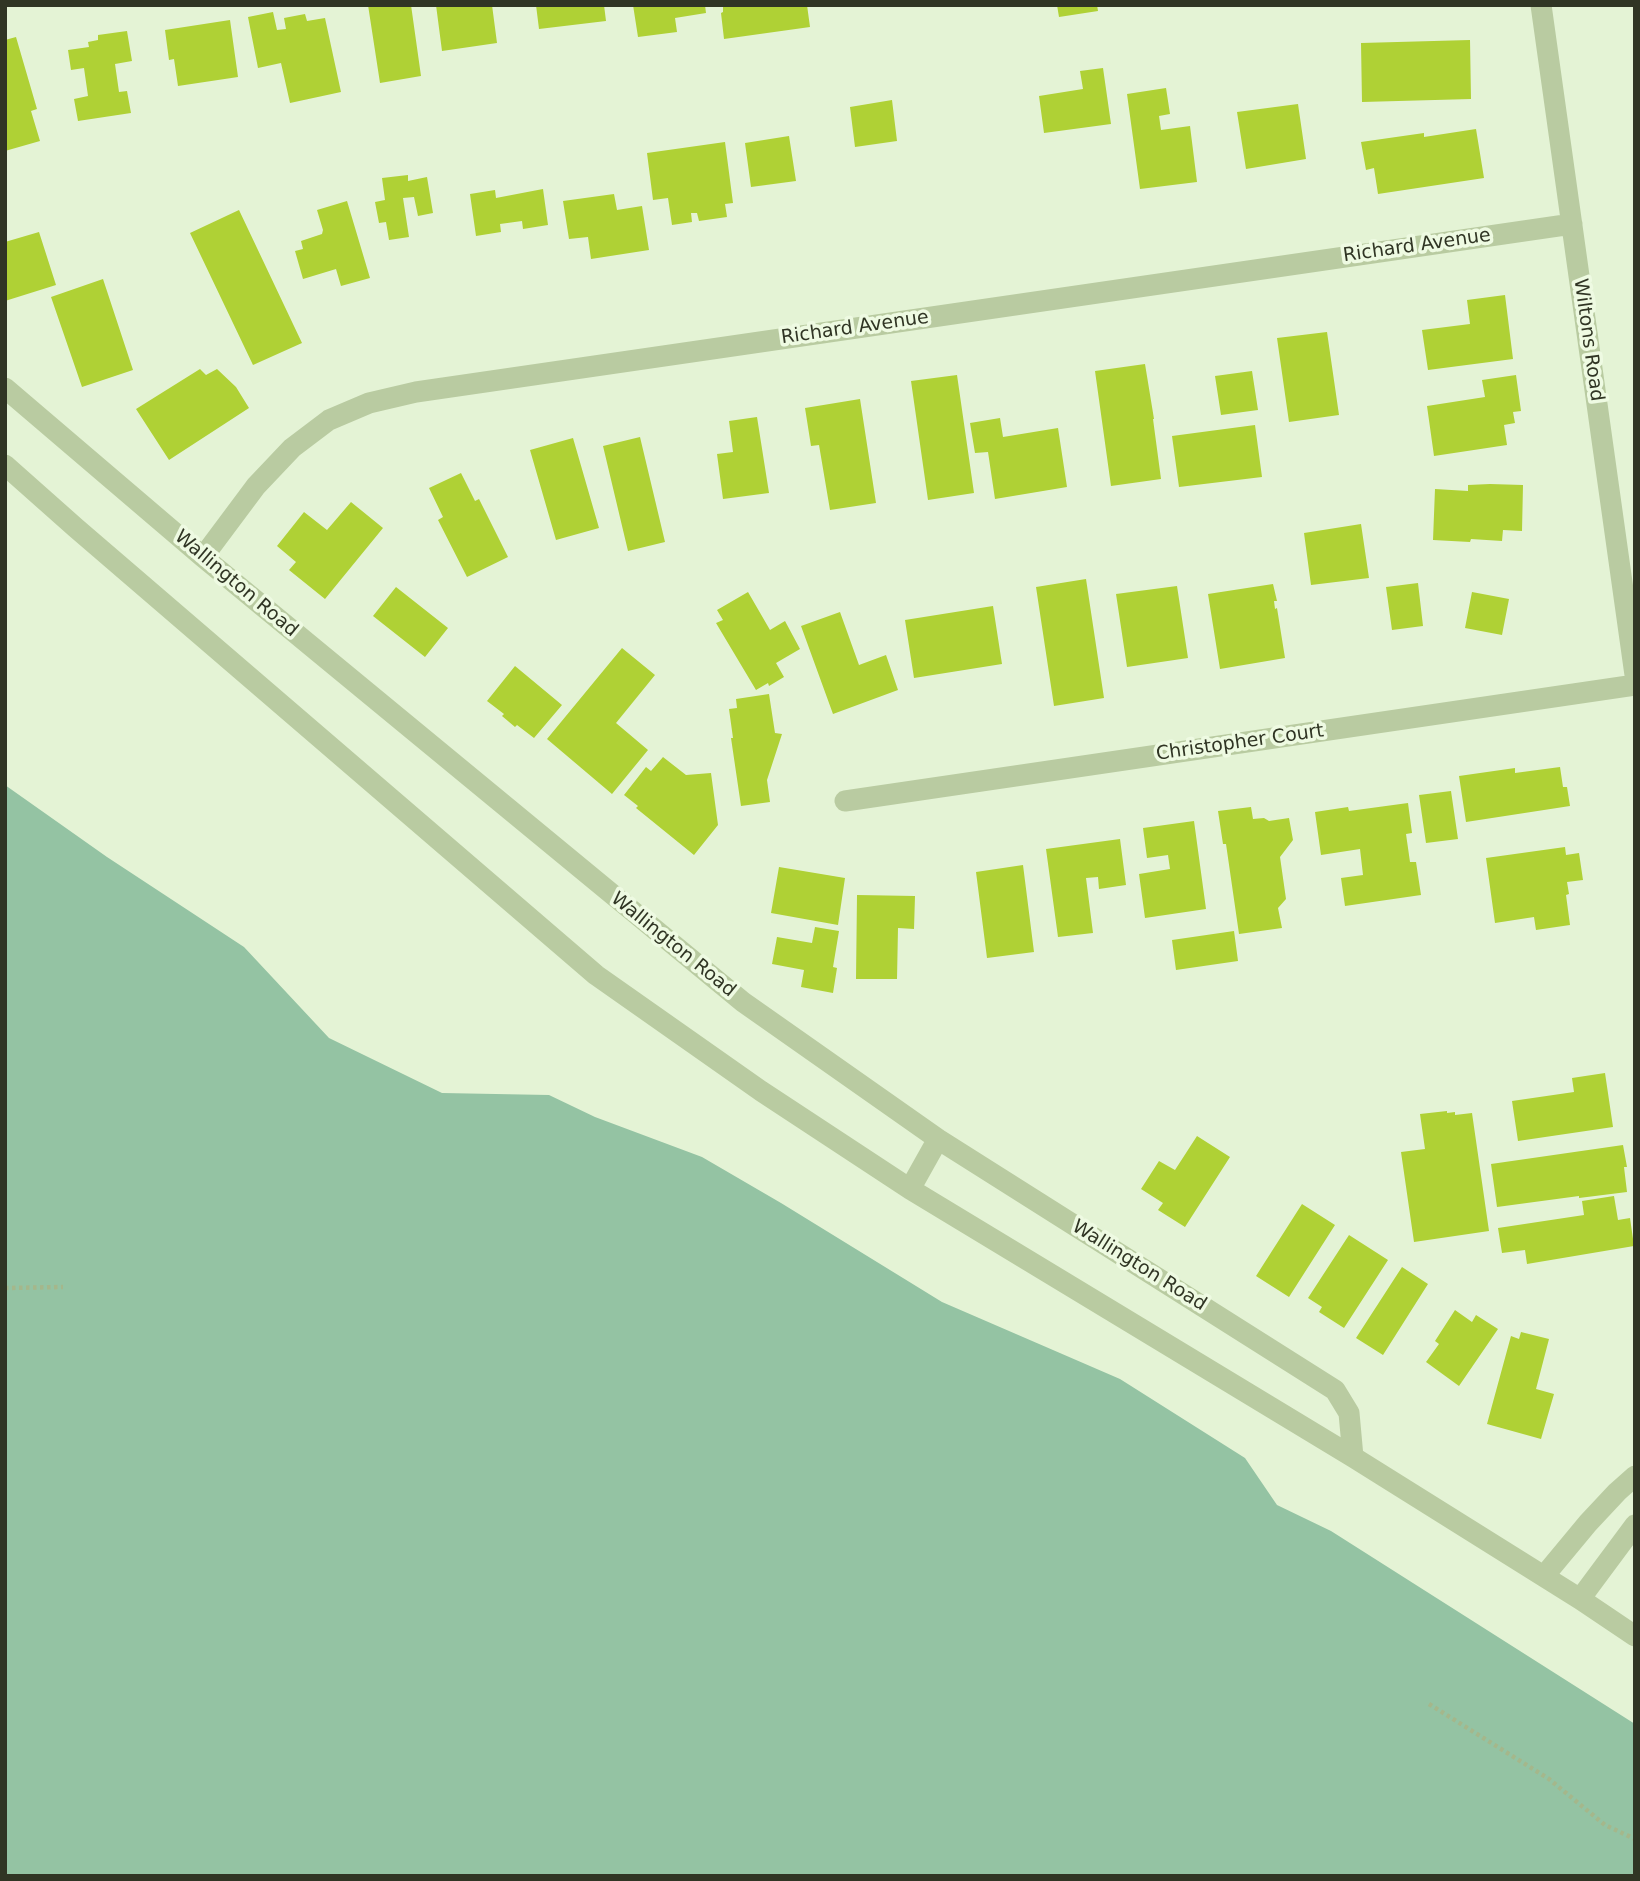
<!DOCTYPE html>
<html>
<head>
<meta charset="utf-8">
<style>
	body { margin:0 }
	#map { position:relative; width:1640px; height:1881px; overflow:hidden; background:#e4f3d5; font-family:"DejaVu Sans",sans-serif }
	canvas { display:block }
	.frame { position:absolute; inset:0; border:7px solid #303524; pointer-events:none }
</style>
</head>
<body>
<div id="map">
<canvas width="1640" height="1881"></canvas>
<div class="frame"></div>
</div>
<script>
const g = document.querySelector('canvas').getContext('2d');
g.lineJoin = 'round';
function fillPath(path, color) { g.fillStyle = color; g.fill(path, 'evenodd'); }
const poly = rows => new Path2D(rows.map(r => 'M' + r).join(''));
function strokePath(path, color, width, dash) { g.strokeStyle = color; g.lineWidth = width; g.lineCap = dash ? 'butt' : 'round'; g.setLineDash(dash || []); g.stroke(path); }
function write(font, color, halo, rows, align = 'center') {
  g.font = font + ' "DejaVu Sans",sans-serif'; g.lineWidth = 7; g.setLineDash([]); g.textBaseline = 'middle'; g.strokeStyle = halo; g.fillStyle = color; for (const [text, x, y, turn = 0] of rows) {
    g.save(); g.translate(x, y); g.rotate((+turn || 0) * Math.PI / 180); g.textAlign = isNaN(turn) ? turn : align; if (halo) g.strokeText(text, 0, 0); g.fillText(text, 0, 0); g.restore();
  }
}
fillPath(poly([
	[5,785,107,857,244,947,329,1038,442,1093,549,1095,595,1117,702,1157,781,1203,942,1302,1120,1379,1245,1458,1277,1505,1331,1531,1635,1724,1635,1876,5,1876]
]), '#94c3a3');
fillPath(poly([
	[368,5,411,5,421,76,380,83],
	[436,5,492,5,497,43,442,51],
	[536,5,604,5,606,21,539,29],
	[633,5,705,5,706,13,675,18,677,32,638,37],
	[723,5,807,5,810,27,724,39,721,13,723,12],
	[1057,5,1097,5,1098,11,1059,17],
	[273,12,277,30,286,29,284,18,305,14,307,21,325,18,341,92,290,103,281,63,258,68,248,17],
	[230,20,238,77,178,86,174,59,169,60,165,30],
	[127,31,132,61,115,64,119,92,127,91,131,113,78,121,74,99,88,96,84,68,71,70,68,50,89,47,88,42,98,40,98,35],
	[16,37,37,109,31,111,40,141,5,151,5,40],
	[1470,40,1471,99,1362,102,1361,43],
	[1103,68,1111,124,1044,133,1039,96,1083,89,1080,71],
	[1166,88,1170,114,1159,116,1161,130,1190,126,1197,182,1140,189,1127,94],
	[892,100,897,141,855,147,850,107],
	[1298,104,1306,159,1246,169,1237,112],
	[1476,129,1484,178,1378,194,1374,168,1366,170,1361,142,1424,133,1424,137],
	[789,136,796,181,751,187,745,143],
	[725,142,733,203,725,204,727,217,699,221,697,213,691,213,692,222,672,225,668,198,653,200,647,153],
	[408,175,408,181,427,177,433,213,418,216,414,197,403,198,409,237,389,240,386,222,379,223,375,202,385,200,382,178],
	[543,189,548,225,523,229,522,221,500,224,501,232,476,236,470,194,495,190,496,198],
	[614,194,617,210,642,206,649,250,591,259,588,237,569,239,563,201],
	[347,201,370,278,341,286,336,269,303,279,295,251,303,249,301,241,322,234,323,230,317,210],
	[239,210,302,343,253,365,190,233],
	[39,232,56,285,5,301,5,242],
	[103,279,133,370,82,387,51,297],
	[1505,295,1513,359,1428,370,1422,330,1470,324,1467,300],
	[1327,332,1339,415,1289,422,1277,338],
	[1145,364,1154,419,1153,419,1161,479,1111,486,1095,371],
	[200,369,206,375,217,369,236,387,249,408,169,460,136,409],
	[1252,371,1258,410,1221,415,1215,376],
	[957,375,974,493,928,500,911,381],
	[1516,375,1521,411,1513,412,1515,423,1504,425,1507,445,1434,456,1427,406,1485,397,1482,380],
	[860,399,876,503,830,510,819,445,811,446,805,408],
	[757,417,769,493,723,499,717,454,733,452,729,421],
	[1000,418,1003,437,1058,428,1067,487,995,499,988,452,975,453,970,423],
	[1255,425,1262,477,1179,487,1172,436],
	[640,437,665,542,628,551,603,446],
	[573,438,599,528,556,540,530,450],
	[461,473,475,501,479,499,508,557,467,577,438,520,443,517,429,488],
	[1490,484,1523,485,1522,531,1503,530,1502,541,1471,539,1470,542,1433,540,1435,489,1468,491,1468,485],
	[351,502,383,528,325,599,289,570,296,562,277,546,304,512,327,530],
	[1361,524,1369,578,1311,585,1304,533],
	[1086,579,1104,698,1054,706,1036,587],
	[1418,583,1423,626,1392,630,1386,587],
	[1273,584,1277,601,1274,601,1275,609,1277,608,1285,658,1220,669,1208,594],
	[1177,586,1188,658,1127,667,1116,594],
	[396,587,448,628,425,657,373,616],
	[748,592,770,630,785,621,800,649,776,663,784,677,769,686,768,683,756,690,716,623,723,620,717,610],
	[1472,592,1509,599,1502,635,1465,628],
	[993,606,1002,664,914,678,905,620],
	[840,612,859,665,886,655,898,690,833,714,801,626],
	[622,648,655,675,616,723,648,750,612,794,547,739],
	[515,666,562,705,534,738,517,725,515,727,502,716,504,714,487,701],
	[769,694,775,733,782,734,767,780,770,802,741,806,731,738,733,738,729,709,737,708,736,699],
	[663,757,686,775,711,773,718,825,694,855,636,808,638,806,624,795,646,767,651,771],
	[1560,767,1563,787,1567,787,1570,806,1466,822,1459,776,1515,768,1515,773],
	[1451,791,1458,839,1426,843,1419,795],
	[1408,803,1412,833,1406,834,1410,862,1416,862,1421,895,1345,906,1341,878,1363,875,1360,849,1321,855,1315,812,1348,807,1349,811],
	[1251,807,1253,819,1264,818,1269,821,1289,818,1293,840,1280,857,1286,899,1278,908,1282,928,1239,934,1226,844,1223,844,1218,811],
	[1194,821,1206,909,1145,918,1139,874,1170,869,1168,855,1147,858,1143,828],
	[1120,839,1126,885,1099,889,1098,877,1086,878,1093,933,1058,937,1046,849],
	[1565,847,1566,855,1579,853,1583,880,1567,882,1569,894,1566,895,1570,925,1536,930,1534,917,1495,923,1486,858],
	[1023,865,1034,952,987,958,976,872],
	[779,867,845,878,838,925,771,913],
	[857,895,915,896,914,929,898,928,897,979,856,979],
	[815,927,839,931,833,967,837,968,833,993,801,987,804,970,772,964,777,937,812,943],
	[1234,931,1238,961,1176,970,1172,940],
	[1605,1073,1613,1127,1518,1141,1512,1101,1574,1092,1572,1078],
	[1447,1111,1447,1113,1455,1112,1455,1115,1472,1113,1489,1231,1414,1242,1401,1152,1425,1149,1420,1114],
	[1197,1136,1230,1157,1185,1227,1158,1210,1163,1203,1141,1189,1159,1161,1175,1170],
	[1623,1145,1627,1167,1624,1167,1627,1192,1579,1198,1579,1196,1497,1207,1491,1164],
	[1614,1196,1618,1220,1630,1218,1634,1246,1527,1264,1525,1250,1502,1253,1498,1228,1584,1215,1582,1201],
	[1302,1204,1335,1225,1289,1297,1256,1276],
	[1349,1235,1388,1260,1344,1328,1319,1312,1322,1307,1308,1298],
	[1402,1267,1428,1284,1383,1355,1356,1338],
	[1455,1310,1472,1322,1476,1315,1498,1329,1459,1386,1426,1362,1439,1344,1435,1341],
	[1521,1332,1549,1339,1536,1389,1554,1394,1541,1439,1487,1424,1511,1336,1519,1339]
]), '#afd135');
strokePath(poly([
	[5,1288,63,1287],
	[1429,1704,1549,1779,1605,1825,1635,1839]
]), '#a5b78b', 4.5, [3.5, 3.5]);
strokePath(poly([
	[1541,5,1635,675],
	[5,388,203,557,743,1002,938,1139,1335,1390,1349,1413,1353,1457],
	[5,465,76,528,596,975,761,1091,910,1189,1353,1457,1580,1599,1635,1636],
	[203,557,256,486,292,448,329,420,369,403,416,392,1572,224],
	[845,801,1635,685],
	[910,1189,938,1139],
	[1544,1576,1588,1523,1617,1492,1635,1476],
	[1580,1599,1635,1525]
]), '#b9cba1', 21);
write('19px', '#303524', '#eefae2', [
	["Richard Avenue",1417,246,-8],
	["Richard Avenue",855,328,-8],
	["Wiltons Road",1588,340,82],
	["Wallington Road",236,584,40],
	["Christopher Court",1240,743,-8],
	["Wallington Road",673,945,39],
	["Wallington Road",1139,1266,32]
]);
</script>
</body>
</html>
